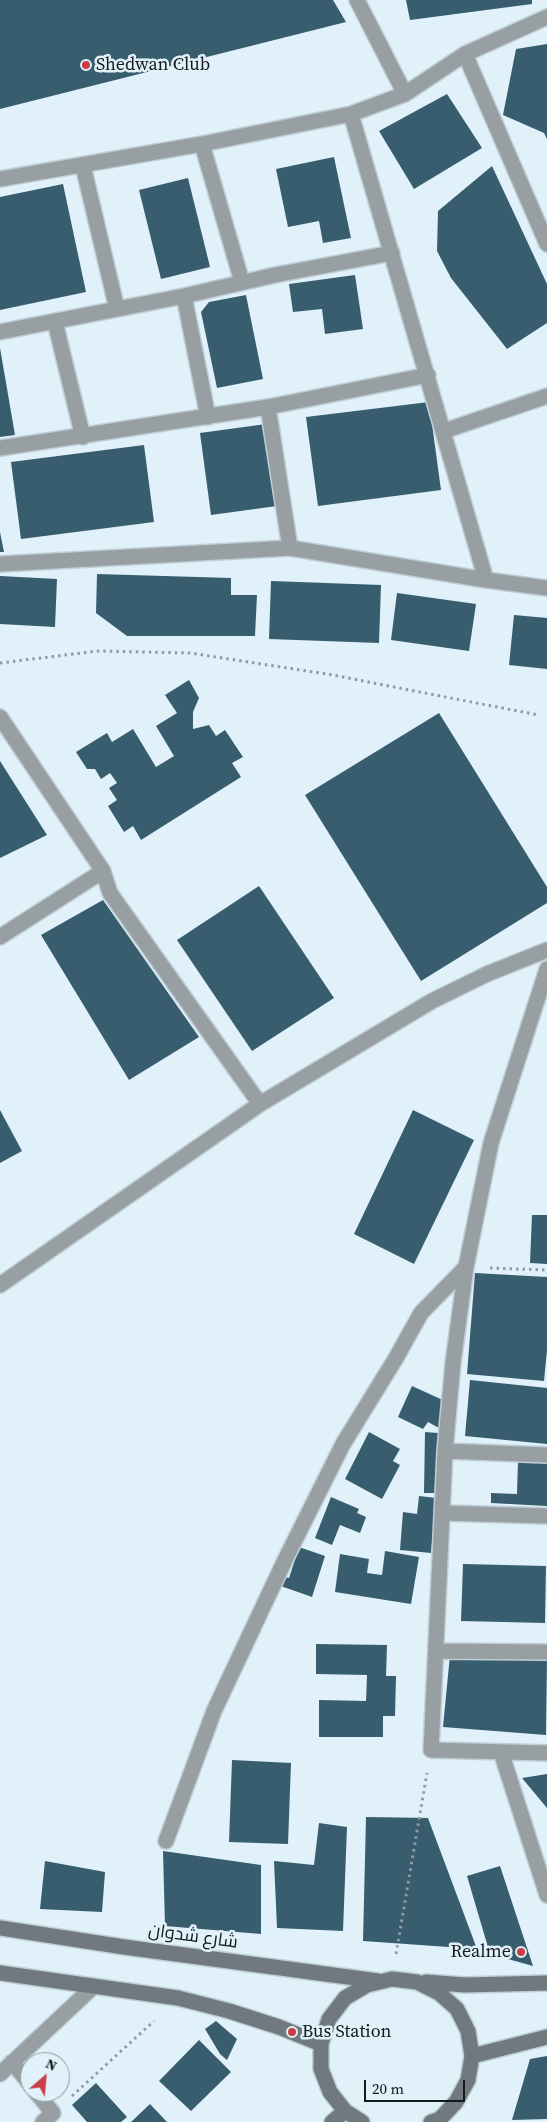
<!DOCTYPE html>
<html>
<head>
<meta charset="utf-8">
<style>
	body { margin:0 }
	#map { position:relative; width:547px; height:2122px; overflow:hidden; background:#e0f1f9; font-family:"Source Serif 4",serif }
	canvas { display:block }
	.north { position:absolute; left:20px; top:2052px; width:50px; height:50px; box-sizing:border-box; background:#e0f1f9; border:1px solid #8e9ba1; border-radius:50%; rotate:27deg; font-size:14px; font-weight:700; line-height:20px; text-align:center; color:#13191c }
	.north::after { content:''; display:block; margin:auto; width:18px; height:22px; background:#cd3d49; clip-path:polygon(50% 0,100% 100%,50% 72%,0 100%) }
	.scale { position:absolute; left:364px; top:2080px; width:101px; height:22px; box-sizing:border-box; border:2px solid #13191c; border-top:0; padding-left:6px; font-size:15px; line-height:18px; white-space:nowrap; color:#13191c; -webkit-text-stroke:4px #e0f1f9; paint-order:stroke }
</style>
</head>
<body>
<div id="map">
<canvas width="547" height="2122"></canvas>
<div class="north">N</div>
<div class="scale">20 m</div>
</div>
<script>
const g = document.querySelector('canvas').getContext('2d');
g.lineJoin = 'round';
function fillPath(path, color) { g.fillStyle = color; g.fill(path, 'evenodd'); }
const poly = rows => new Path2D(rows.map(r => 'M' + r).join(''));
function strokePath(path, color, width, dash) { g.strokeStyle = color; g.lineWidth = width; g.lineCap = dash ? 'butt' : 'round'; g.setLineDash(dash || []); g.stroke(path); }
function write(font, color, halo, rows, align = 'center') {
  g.font = font + ' "Source Serif 4",Cairo,serif'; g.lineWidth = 5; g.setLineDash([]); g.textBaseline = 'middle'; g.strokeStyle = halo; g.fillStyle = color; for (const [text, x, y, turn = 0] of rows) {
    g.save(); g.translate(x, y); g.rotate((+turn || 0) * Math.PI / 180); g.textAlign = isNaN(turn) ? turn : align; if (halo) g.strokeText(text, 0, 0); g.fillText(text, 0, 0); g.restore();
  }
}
fillPath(poly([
	[0,0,333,0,346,22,0,109],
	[406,0,532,0,532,4,410,20],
	[547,44,547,139,544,133,503,115,516,49],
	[447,94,482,148,414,189,379,131],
	[334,157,351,238,323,243,319,221,288,227,276,169],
	[492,166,547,284,547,323,507,349,451,278,437,251,438,211],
	[188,178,210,267,161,279,139,190],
	[63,184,86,292,0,310,0,197],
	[355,275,363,329,325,334,322,309,293,312,289,284],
	[246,295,263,379,217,388,201,312,209,302],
	[0,348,15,435,0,437],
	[429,402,441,490,318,506,306,417],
	[266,424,277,506,211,515,200,433],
	[144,445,154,522,21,539,11,462],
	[0,532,4,552,0,552],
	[97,574,231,578,231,595,257,595,255,636,127,636,96,613],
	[0,576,57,579,55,627,0,624],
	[271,581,381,585,379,643,269,639],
	[397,593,476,604,469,651,391,640],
	[514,615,547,618,547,669,509,665],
	[189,680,199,698,193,712,193,729,209,725,216,736,225,730,243,757,232,763,241,777,141,840,133,826,124,832,108,806,117,800,109,788,117,783,110,773,101,779,95,769,87,769,76,752,107,733,112,742,133,729,156,767,174,756,156,726,177,713,165,695],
	[439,713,547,887,547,903,421,981,305,795],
	[0,761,47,835,0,858],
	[259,886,334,998,252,1051,177,940],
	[103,900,199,1037,129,1080,41,935],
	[0,1110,22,1151,0,1163],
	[413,1110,474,1140,414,1264,354,1234],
	[532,1215,547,1215,547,1264,530,1263],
	[475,1273,547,1277,547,1350,544,1381,467,1374],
	[470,1380,547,1388,547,1444,465,1436],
	[412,1386,445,1401,440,1411,446,1414,439,1428,428,1422,423,1429,398,1417],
	[369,1432,400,1449,393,1461,400,1465,382,1499,345,1479],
	[425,1432,438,1433,436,1493,424,1493],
	[547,1458,547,1506,491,1503,491,1493,517,1494,518,1460],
	[419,1496,436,1498,431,1553,400,1550,403,1512,417,1514],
	[331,1497,359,1509,357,1513,366,1517,360,1533,340,1525,332,1545,315,1538],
	[299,1547,325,1556,312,1597,278,1585,281,1576,289,1578],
	[385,1551,419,1557,411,1604,335,1592,340,1554,369,1559,367,1573,382,1575],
	[463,1564,546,1566,545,1623,461,1621],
	[316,1644,387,1645,386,1676,396,1676,395,1716,383,1716,383,1737,319,1737,319,1700,366,1701,367,1675,316,1674],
	[450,1655,547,1659,546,1735,443,1727],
	[232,1760,291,1763,288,1844,229,1842],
	[547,1774,547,1808,522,1778],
	[366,1817,428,1818,477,1949,363,1941],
	[319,1823,347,1827,343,1931,277,1928,274,1861,314,1865],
	[163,1851,261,1865,261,1934,165,1926],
	[45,1861,105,1872,102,1912,40,1909],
	[500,1866,533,1966,490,1954,467,1876],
	[216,2021,237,2039,227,2060,220,2054,205,2029],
	[199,2040,231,2072,191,2111,159,2081],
	[547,2056,547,2119,512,2120,530,2059],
	[96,2083,127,2117,121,2122,87,2122,72,2105],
	[150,2104,167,2122,131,2122]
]), '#385d6f');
const street = poly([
	[357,0,405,94],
	[465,54,547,244],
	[202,144,242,282],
	[83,166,117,309],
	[0,179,202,144,351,114,405,94,465,54,547,17],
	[184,296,208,417],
	[55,322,83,437],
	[0,332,184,296,275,275,392,253],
	[268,407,428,375],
	[444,431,547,396],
	[0,448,268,407,290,548,486,580,351,114],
	[0,564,290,548],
	[486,580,547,588],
	[0,717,103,871,110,893,260,1104,0,1285],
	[0,937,103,871],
	[547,969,491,1143,466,1267,453,1363,445,1451,431,1750,547,1753],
	[260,1104,432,1001,487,974,547,950],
	[445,1451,547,1455],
	[443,1513,547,1516],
	[436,1651,547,1652],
	[501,1752,547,1895],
	[166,1841,214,1711,285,1560,343,1444,396,1358,421,1313,466,1267],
	[12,2062,30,2084],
	[0,2074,94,1986],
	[36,2092,53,2113,43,2122]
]);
const secondary = poly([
	[0,1928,124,1947,378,1981],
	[0,1973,178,1998,229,2011,279,2027,321,2044],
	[426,1982,465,1985,547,1983],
	[472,2056,547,2037],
	[332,2122,345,2111],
	[362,2122,345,2111,330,2092,321,2069,321,2044,329,2019,345,1998,367,1985,392,1979,417,1982,439,1993,457,2009,468,2031,472,2056,468,2080,456,2102,440,2119,431,2122]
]);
strokePath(street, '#bfced6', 18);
strokePath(secondary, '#bfced6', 18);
strokePath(poly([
	[0,663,98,651,190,653,333,675,538,715],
	[490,1268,547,1270],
	[396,1954,427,1773],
	[72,2096,154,2021]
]), '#8f9ca2', 3, [2.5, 4]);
strokePath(street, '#989fa2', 15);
strokePath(secondary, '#6f797e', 15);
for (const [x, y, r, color] of [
	[86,65,5,"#cd3d49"],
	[521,1952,5,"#cd3d49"],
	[292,2032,5,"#cd3d49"]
]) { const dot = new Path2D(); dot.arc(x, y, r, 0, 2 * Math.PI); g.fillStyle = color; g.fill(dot); strokePath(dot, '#e0f1f9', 2); }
write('18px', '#13191c', '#e0f1f9', [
	["Shedwan Club",96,65],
	["Realme",511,1952,"right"],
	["Bus Station",302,2032]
], 'left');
write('18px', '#13191c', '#e0f1f9', [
	["شارع شدوان",193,1937,8]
]);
</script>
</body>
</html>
